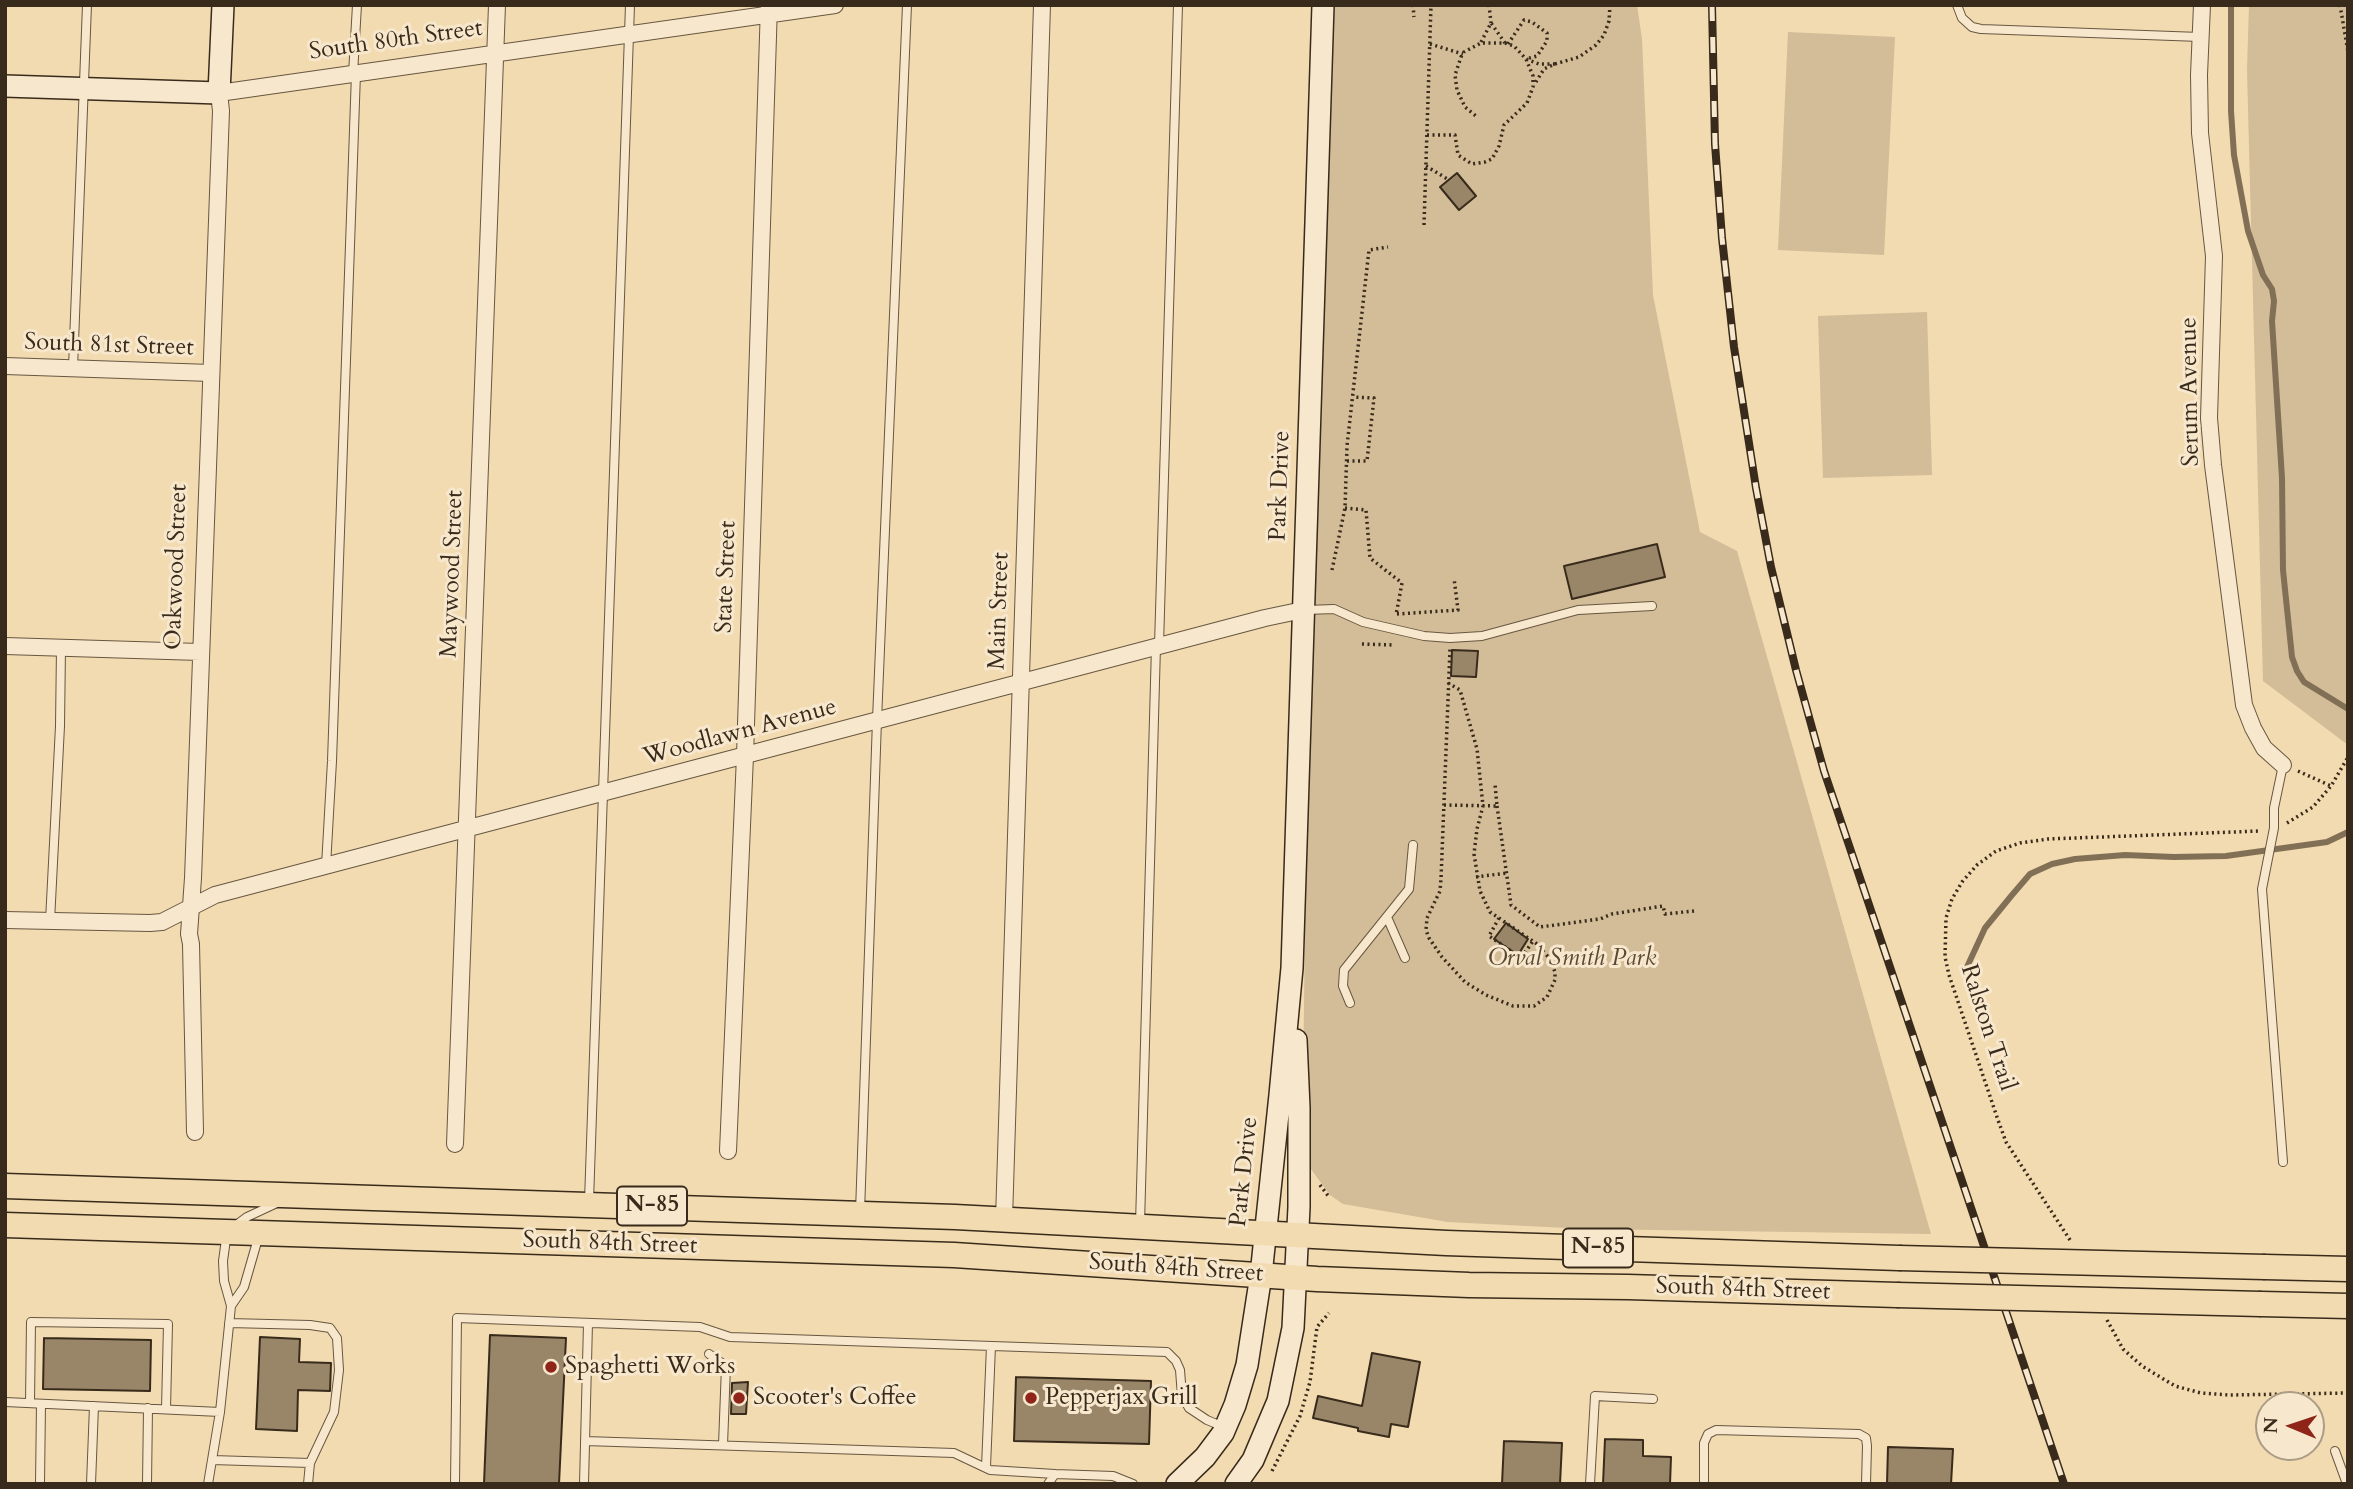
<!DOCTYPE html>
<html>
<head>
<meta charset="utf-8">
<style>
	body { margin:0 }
	#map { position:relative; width:2353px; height:1489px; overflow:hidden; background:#f2dab1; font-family:Cardo,serif }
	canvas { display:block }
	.frame { position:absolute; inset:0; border:7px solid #392b1b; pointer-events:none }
	.north { position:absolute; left:2255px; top:1391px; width:70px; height:70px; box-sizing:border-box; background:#f7e7cc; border:2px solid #ab9c85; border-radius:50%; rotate:272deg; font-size:19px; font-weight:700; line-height:28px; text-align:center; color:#392b1b }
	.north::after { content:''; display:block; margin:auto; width:24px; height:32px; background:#8f2418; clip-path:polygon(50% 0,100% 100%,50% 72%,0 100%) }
</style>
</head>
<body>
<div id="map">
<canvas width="2353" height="1489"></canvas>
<div class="frame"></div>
<div class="north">N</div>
</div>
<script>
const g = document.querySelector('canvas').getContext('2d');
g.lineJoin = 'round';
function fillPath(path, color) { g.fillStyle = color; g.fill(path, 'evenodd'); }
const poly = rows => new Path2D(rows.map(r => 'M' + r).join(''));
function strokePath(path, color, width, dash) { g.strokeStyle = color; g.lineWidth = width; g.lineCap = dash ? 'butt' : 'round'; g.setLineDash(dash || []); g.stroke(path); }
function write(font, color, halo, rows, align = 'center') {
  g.font = font + ' Cardo,serif'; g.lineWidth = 6; g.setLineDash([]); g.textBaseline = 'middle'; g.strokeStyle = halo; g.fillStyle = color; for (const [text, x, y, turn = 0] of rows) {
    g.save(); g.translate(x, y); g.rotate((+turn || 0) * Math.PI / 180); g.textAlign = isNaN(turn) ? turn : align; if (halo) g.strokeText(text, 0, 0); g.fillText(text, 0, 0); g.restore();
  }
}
fillPath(poly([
	[1332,5,1637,5,1642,39,1653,295,1700,532,1737,551,1931,1234,1586,1229,1448,1222,1343,1204,1330,1195,1305,1161,1303,1095,1305,918,1311,640],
	[2249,5,2348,5,2348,745,2263,681,2247,70],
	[1788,32,1895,37,1884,255,1778,250],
	[1927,312,1932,475,1823,478,1818,316]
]), '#d3bc98');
strokePath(poly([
	[2231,5,2231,111,2234,155,2248,231,2263,275,2272,289,2274,301,2272,321,2282,478,2283,570,2292,657,2297,671,2304,682,2348,709],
	[1967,967,1985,928,2012,895,2030,874,2052,864,2075,859,2125,855,2174,857,2226,856,2327,842,2348,832]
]), '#827056', 6);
const building = poly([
	[1457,173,1476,196,1459,210,1440,187,1457,173],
	[1657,544,1665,577,1572,599,1564,566,1657,544],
	[1452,650,1478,651,1476,677,1451,676,1452,650],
	[1506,923,1528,939,1518,955,1494,939,1506,923],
	[490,1335,566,1338,559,1484,484,1484,490,1335],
	[260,1337,300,1339,299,1362,331,1363,330,1391,298,1390,297,1431,256,1429,260,1337],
	[44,1338,151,1340,150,1391,43,1389,44,1338],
	[1372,1353,1420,1362,1408,1427,1391,1424,1389,1437,1358,1431,1358,1428,1313,1418,1318,1396,1362,1406,1372,1353],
	[1016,1377,1151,1381,1149,1444,1014,1441,1016,1377],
	[748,1382,746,1414,731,1414,732,1383,748,1382],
	[1605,1439,1643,1440,1643,1456,1671,1457,1670,1484,1603,1484,1605,1439],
	[1504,1441,1562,1443,1560,1484,1502,1484,1504,1441],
	[1888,1447,1953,1449,1951,1484,1887,1484,1888,1447]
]);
fillPath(building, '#998669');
strokePath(building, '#392b1b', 2);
const lane = poly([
	[1957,5,1962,18,1972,27,1981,29,2200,37],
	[353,74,357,5],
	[73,368,87,5],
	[1306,610,1334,609,1363,622,1424,636,1450,638,1482,636,1578,610,1652,606],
	[1159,645,1178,5],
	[2283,765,2274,808,2274,828,2262,889,2283,1162],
	[326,866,332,761,356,73],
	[1387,917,1405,958],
	[50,921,60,726,61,648],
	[1350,1003,1343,986,1344,970,1409,889,1413,845],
	[589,1201,630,5],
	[860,1212,877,720,907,5],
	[1140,1224,1156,646],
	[259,1235,244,1287,231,1306,224,1281,223,1261,227,1232,247,1217,277,1203],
	[229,1323,310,1325,330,1328,337,1338,339,1370,334,1412,310,1463],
	[709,1354,726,1366,723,1445],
	[5,1402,220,1412],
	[30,1403,31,1322,168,1324,166,1409],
	[585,1441,954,1453,990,1470,1055,1474],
	[2335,1451,2347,1484],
	[212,1460,310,1463,308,1484],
	[986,1467,991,1346],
	[40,1484,41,1404],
	[91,1484,94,1406],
	[147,1484,148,1408],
	[208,1484,220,1412,231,1306],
	[455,1484,457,1318,700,1327,730,1337,1167,1352,1176,1361,1180,1370,1182,1396,1189,1408,1207,1420,1224,1427],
	[584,1484,588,1323],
	[1048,1484,1055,1474,1113,1476,1133,1484],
	[1590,1484,1595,1396,1653,1399],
	[1704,1484,1704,1443,1708,1434,1716,1430,1859,1434,1866,1438,1867,1446,1866,1484]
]);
const street = poly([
	[2202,5,2199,75,2200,133,2214,256,2209,418,2213,465,2244,705,2253,728,2264,748,2283,765],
	[5,366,211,373],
	[5,646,200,652],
	[5,920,150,923,162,922,215,895,1265,618,1303,610],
	[195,1132,191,944,189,934,193,878,221,111,219,93,835,5],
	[455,1144,497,5],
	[728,1151,745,756,769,5],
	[1004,1219,1042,5]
]);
const secondary = poly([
	[5,86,219,93,223,5],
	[1177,1484,1205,1457,1223,1433,1235,1405,1247,1365,1261,1275,1280,1095,1292,968,1323,5],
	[1236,1484,1253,1460,1278,1401,1293,1328,1299,1207,1299,1108,1296,1040]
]);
const primary = poly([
	[5,1186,955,1217,1446,1243,1899,1258],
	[5,1225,954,1255,1317,1279,1469,1285,1628,1287,1897,1295],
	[2265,1267,2348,1269],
	[2261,1304,2348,1306]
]);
strokePath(lane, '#675740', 10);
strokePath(street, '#675740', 18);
strokePath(secondary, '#392b1b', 24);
strokePath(primary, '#392b1b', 27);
strokePath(poly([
	[1413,5,1414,17],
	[1489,5,1491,23],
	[2340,5,2348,52],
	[1481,42,1491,23,1505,43],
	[1430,44,1463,54],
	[1508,44,1524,20,1532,22,1547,33,1547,41,1537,56,1526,59,1539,64,1555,64,1544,69,1534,85],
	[1555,64,1579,57,1596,45,1604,35,1609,21,1610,5],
	[1427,135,1455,135,1458,155,1472,164,1485,162,1492,159,1499,146,1504,125,1527,103,1533,87,1533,76,1526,59,1514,46,1505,43,1481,43,1464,52,1461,57,1455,75,1457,90,1465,107,1476,116],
	[1426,166,1449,180],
	[1424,225,1431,5],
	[1347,461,1367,461,1374,398,1353,397],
	[1345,508,1366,510,1370,558,1402,583,1396,615],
	[1332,570,1345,508,1347,446,1369,250,1388,247],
	[1397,614,1458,610,1454,578],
	[1362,644,1395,645],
	[1448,683,1460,690,1477,749,1483,806,1477,829,1474,854,1480,891,1490,912,1537,944,1550,959,1555,972,1555,980,1547,997,1534,1006,1513,1006,1486,995,1465,982,1442,957,1429,938,1426,930,1427,918,1440,891,1441,879,1450,649],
	[2298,771,2331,786],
	[1444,805,1497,806,1495,784],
	[1497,806,1511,905,1540,927,1600,919,1612,914,1663,906,1665,914,1694,911],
	[2287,823,2313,807,2331,786,2348,757],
	[1476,877,1507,873],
	[1499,918,1489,936,1521,958,1533,941],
	[1320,1185,1329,1197],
	[2070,1240,2006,1142,1998,1120,1949,975,1945,957,1946,918,1952,899,1962,882,1977,865,1996,851,2020,843,2048,839,2260,831],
	[2107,1320,2123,1349,2142,1366,2175,1386,2201,1393,2229,1395,2348,1393],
	[1272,1471,1300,1416,1310,1382,1317,1327,1329,1313]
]), '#392b1b', 3.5, [2, 3.5]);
strokePath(lane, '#f7e7cc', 8);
strokePath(street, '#f7e7cc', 16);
strokePath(secondary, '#f7e7cc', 21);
strokePath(primary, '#f2dab1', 24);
const rail = poly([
	[1712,5,1715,144,1722,238,1734,347,1756,488,1771,567,1796,670,1824,771,2064,1484]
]);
strokePath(rail, '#392b1b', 8);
strokePath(rail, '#f7e7cc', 5, [16]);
const primaryBridge = poly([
	[1899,1258,2265,1267],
	[1897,1295,2261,1304]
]);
strokePath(primaryBridge, '#392b1b', 27, []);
strokePath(primaryBridge, '#f2dab1', 24);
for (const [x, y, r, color] of [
	[551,1367,7,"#8f2418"],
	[739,1398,7,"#8f2418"],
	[1031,1398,7,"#8f2418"]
]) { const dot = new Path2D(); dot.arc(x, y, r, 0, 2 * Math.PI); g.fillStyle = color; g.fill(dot); strokePath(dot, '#f7e7cc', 2.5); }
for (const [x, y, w] of [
	[652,1206,70],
	[1598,1248,70]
]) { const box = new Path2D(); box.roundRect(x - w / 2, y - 19.5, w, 39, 5); g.fillStyle = '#f7e7cc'; g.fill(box); strokePath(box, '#392b1b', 2); }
write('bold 23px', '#392b1b', null, [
	["N-85",652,1206],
	["N-85",1598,1248]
]);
write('24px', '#392b1b', '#f7e7cc', [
	["South 80th Street",396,41,-8],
	["South 81st Street",109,346,2],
	["Serum Avenue",2191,392,-91],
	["Park Drive",1281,486,-88],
	["Oakwood Street",177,567,-88],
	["Maywood Street",453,574,-88],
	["State Street",727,577,-88],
	["Main Street",1000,611,-88],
	["Woodlawn Avenue",740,733,-15],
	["Ralston Trail",1987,1028,72],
	["Park Drive",1245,1172,-84],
	["South 84th Street",610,1244,2],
	["South 84th Street",1176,1269,4],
	["South 84th Street",1743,1290,2]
]);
write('italic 24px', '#584834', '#f7e7cc', [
	["Orval Smith Park",1572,959]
]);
write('24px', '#392b1b', '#f7e7cc', [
	["Spaghetti Works",565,1367],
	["Scooter's Coffee",753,1398],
	["Pepperjax Grill",1045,1398]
], 'left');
</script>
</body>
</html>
